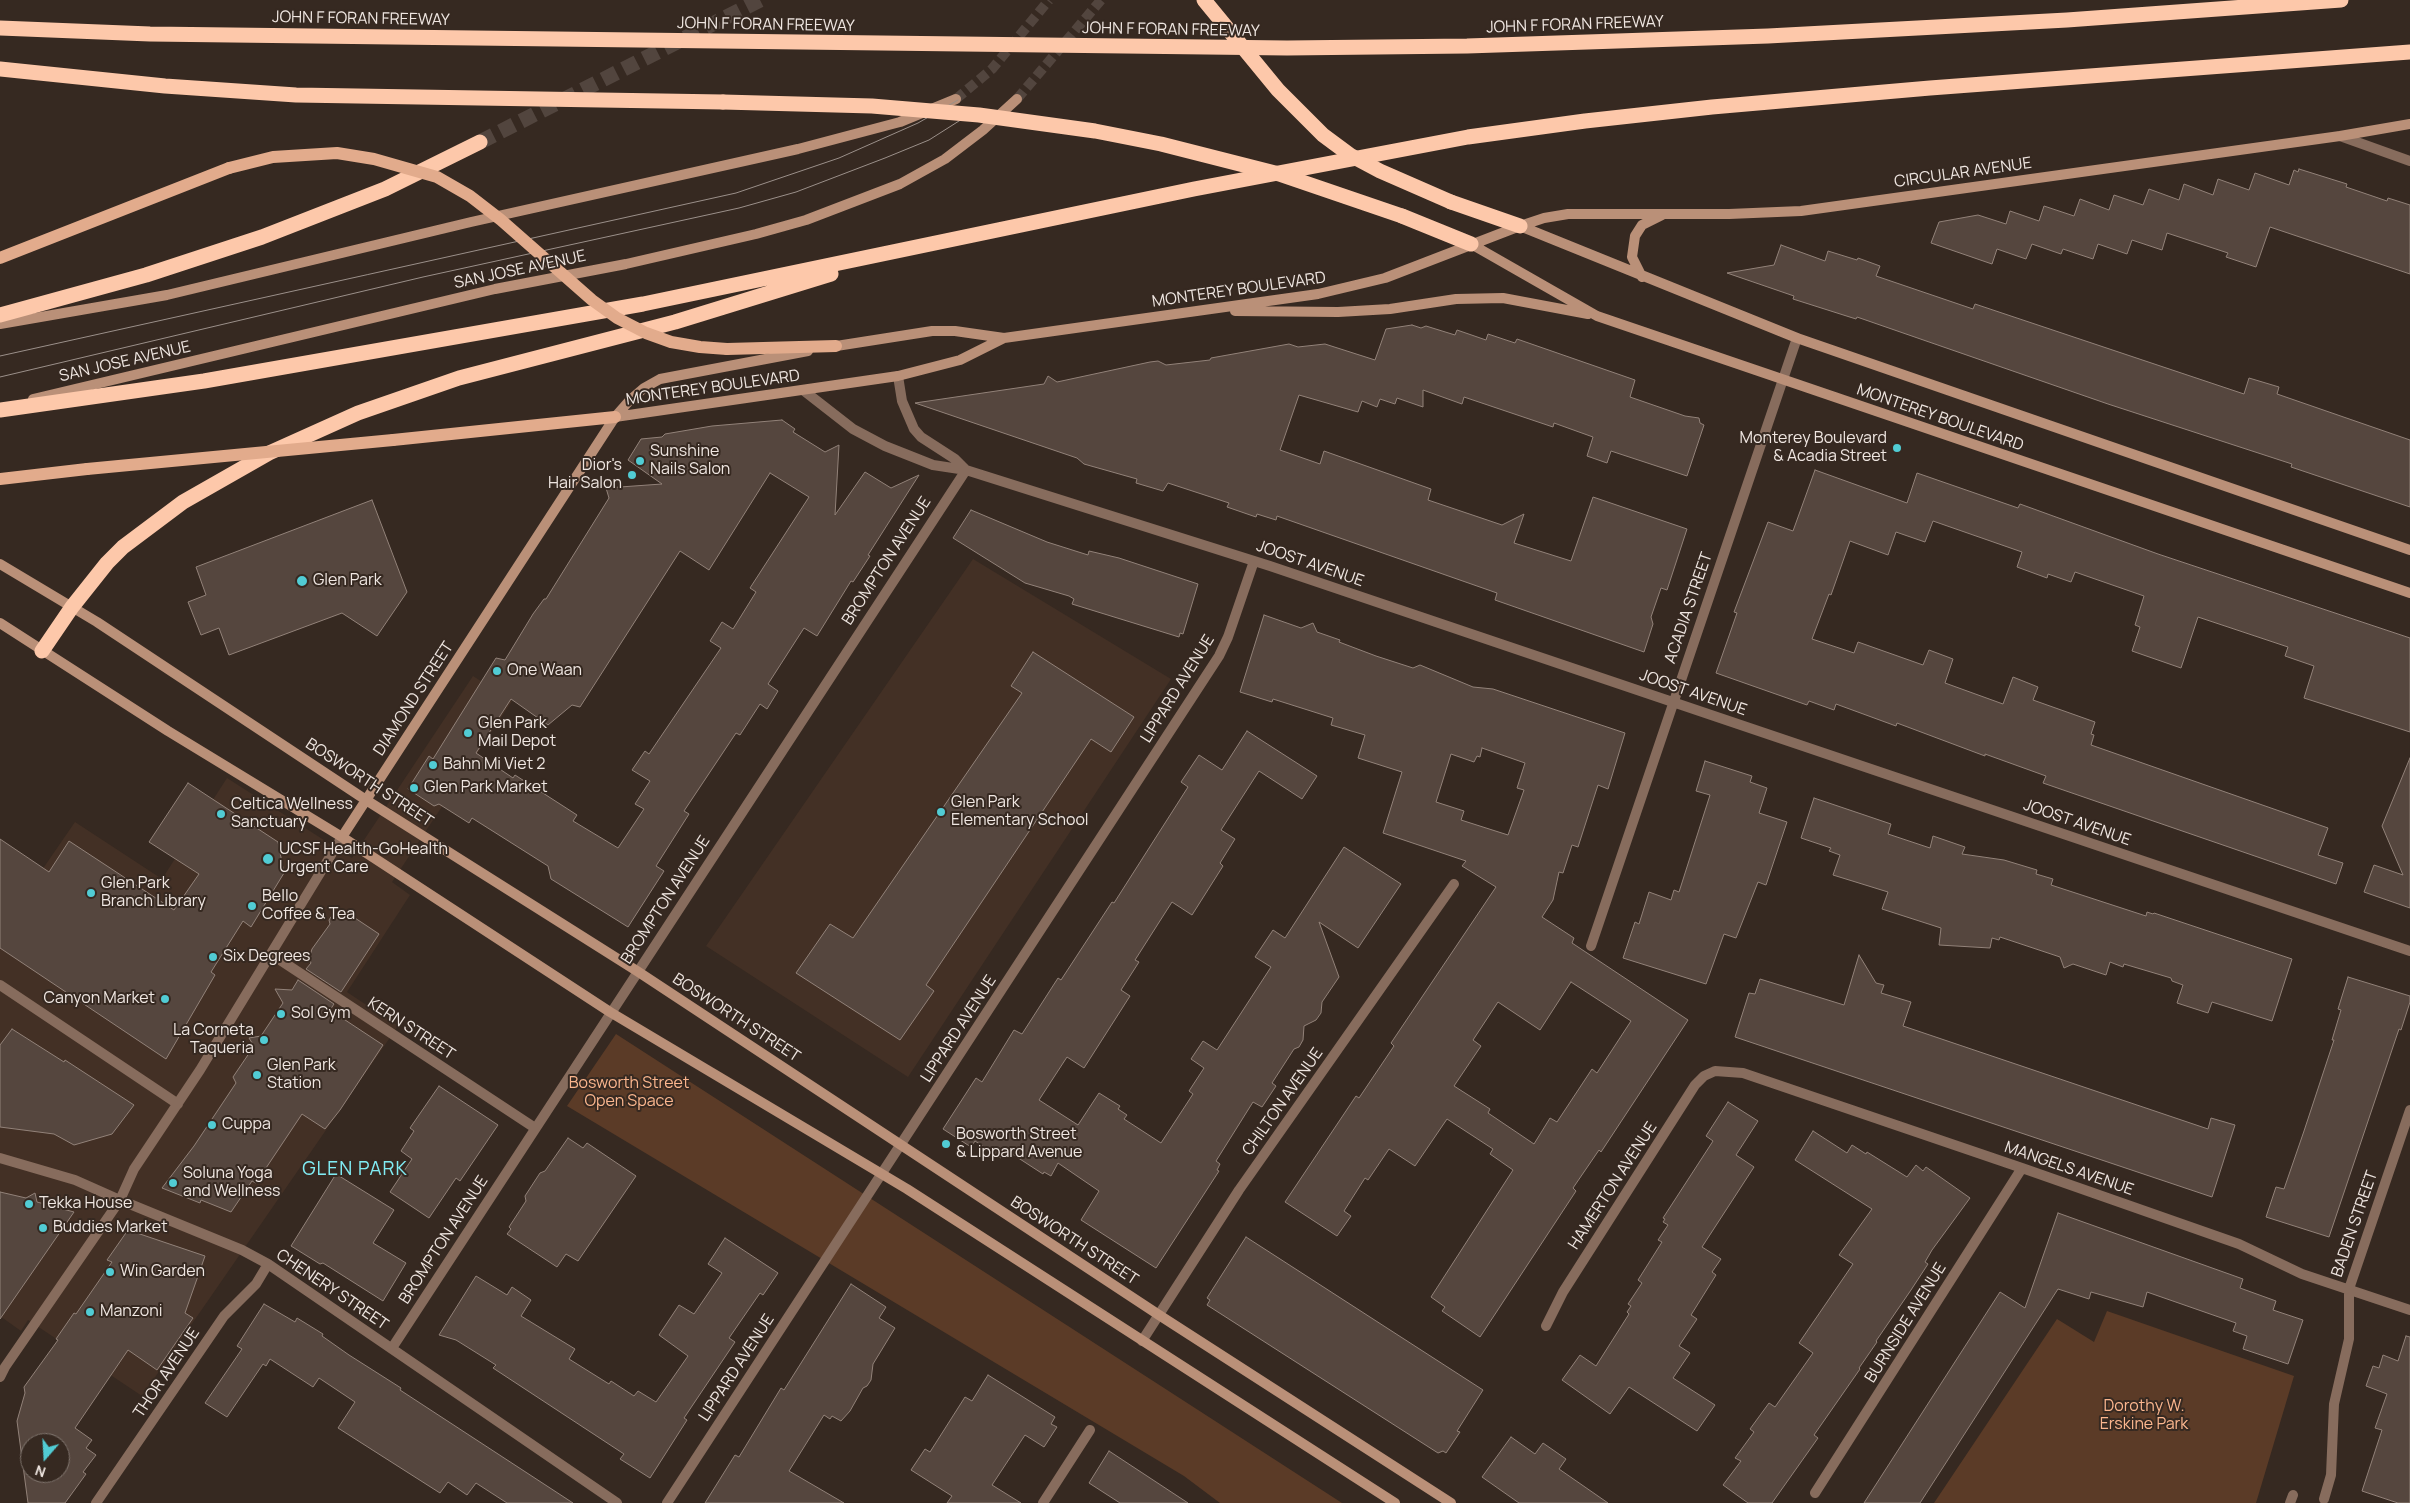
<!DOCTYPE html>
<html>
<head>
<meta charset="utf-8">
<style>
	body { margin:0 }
	#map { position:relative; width:2410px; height:1503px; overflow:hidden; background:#362921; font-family:Manrope,sans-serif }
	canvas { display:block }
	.north { position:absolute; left:20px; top:1433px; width:50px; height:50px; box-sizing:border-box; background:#362921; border:1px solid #80756e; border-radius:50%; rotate:199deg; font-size:14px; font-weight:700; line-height:20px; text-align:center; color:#efe6e1 }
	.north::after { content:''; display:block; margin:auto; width:18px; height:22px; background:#51ccd4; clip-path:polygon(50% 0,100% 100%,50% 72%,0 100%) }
</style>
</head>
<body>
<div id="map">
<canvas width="2410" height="1503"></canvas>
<div class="north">N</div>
</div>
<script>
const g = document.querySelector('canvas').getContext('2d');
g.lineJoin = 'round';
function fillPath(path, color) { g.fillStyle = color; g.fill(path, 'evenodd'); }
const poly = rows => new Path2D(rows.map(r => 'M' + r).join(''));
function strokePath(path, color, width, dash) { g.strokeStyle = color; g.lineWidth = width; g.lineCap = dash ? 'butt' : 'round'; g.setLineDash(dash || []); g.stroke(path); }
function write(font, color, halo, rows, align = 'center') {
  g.font = font + ' Manrope,sans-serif'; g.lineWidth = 4; g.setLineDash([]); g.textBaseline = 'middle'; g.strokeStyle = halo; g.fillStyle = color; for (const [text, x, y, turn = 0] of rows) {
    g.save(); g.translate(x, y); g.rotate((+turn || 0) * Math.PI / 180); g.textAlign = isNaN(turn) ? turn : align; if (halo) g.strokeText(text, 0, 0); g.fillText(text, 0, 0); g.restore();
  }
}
fillPath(poly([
	[973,559,1171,679,908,1077,706,946],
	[473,676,512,701,392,882,410,895,347,992,398,1026,142,1396,28,1320,21,1331,0,1316,0,931,75,822,162,879,227,778,352,858]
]), '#433025');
fillPath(poly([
	[616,1034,1342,1503,1220,1503,1184,1476,567,1106],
	[2107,1311,2294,1376,2256,1503,1934,1503,2057,1319,2094,1342]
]), '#5b3b27');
const building = poly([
	[2299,169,2347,184,2346,187,2387,201,2388,198,2410,205,2410,274,2270,227,2256,267,2226,257,2228,253,2167,233,2162,250,2132,240,2127,254,2098,244,2093,259,2063,249,2061,254,2032,244,2026,259,1997,249,1992,264,1931,243,1939,222,1978,215,2006,224,2010,211,2039,221,2044,206,2074,216,2080,199,2109,210,2114,195,2143,205,2149,189,2179,200,2184,184,2213,195,2218,179,2249,190,2255,173,2289,185,2294,170,2298,172,2299,169],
	[1781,245,1825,261,1828,251,1857,260,1858,258,1880,266,1876,276,1973,309,1975,304,2244,394,2249,378,2279,387,2277,394,2410,440,2410,507,2291,467,2292,464,2108,404,1857,317,1856,319,1793,299,1794,296,1727,273,1774,265,1781,245],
	[1412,325,1421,328,1426,326,1455,335,1457,330,1486,340,1488,334,1515,343,1517,339,1635,380,1630,397,1685,416,1699,418,1700,423,1704,425,1687,476,1611,451,1607,463,1587,456,1593,437,1554,423,1553,427,1464,397,1462,404,1423,390,1423,407,1397,398,1395,404,1380,399,1377,407,1362,401,1358,412,1299,395,1280,450,1320,464,1324,451,1431,489,1428,500,1502,525,1524,514,1514,543,1571,561,1593,497,1687,529,1667,590,1661,588,1651,617,1653,624,1644,652,1495,600,1497,593,1277,516,1276,520,1257,514,1256,517,1227,507,1229,503,1168,483,1163,491,1136,483,1137,479,1084,464,1077,458,915,403,1044,384,1048,376,1057,382,1150,362,1158,361,1166,365,1210,360,1211,358,1289,344,1298,347,1325,344,1375,360,1386,329,1412,325],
	[782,420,795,429,793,432,825,452,839,445,835,515,865,472,891,488,919,475,868,555,870,556,853,582,851,581,817,636,804,628,768,684,778,691,767,709,760,704,740,735,736,733,684,811,689,814,656,866,664,871,628,927,551,879,548,866,472,818,469,823,439,804,434,806,408,789,429,756,433,759,496,658,505,660,533,614,544,599,546,599,609,498,606,488,662,484,628,460,641,439,662,437,665,434,712,426,782,420],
	[770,473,809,497,750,588,756,592,733,629,722,622,710,641,721,648,649,754,645,751,632,770,650,781,635,804,644,809,618,848,573,821,577,815,515,775,513,778,476,753,511,699,548,725,572,705,580,707,680,551,709,570,770,473],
	[1815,470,1907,503,1917,473,2018,508,2020,504,2158,554,2410,638,2410,732,2304,698,2314,666,2285,656,2288,647,2198,617,2181,668,2132,651,2140,627,2135,625,2144,596,2075,572,2071,582,2048,574,2047,578,2017,567,2022,552,1933,521,1925,542,1896,532,1888,555,1850,541,1831,595,1829,594,1812,639,1854,653,1858,642,1923,665,1929,650,1953,659,1945,683,2003,704,2013,677,2038,687,2033,700,2095,722,2091,734,2094,735,2091,745,2328,828,2318,855,2343,863,2336,884,2043,783,2046,776,1985,754,1985,756,1897,723,1896,726,1836,704,1834,710,1809,701,1807,705,1716,673,1737,613,1734,612,1768,522,1793,531,1815,470],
	[372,500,407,592,377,636,342,613,229,655,219,628,201,635,188,602,206,595,196,567,372,500],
	[971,510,1047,542,1088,555,1089,551,1119,558,1198,584,1183,634,1180,633,1179,637,1072,604,1074,599,1069,596,1025,583,953,538,971,510],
	[1264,615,1301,628,1313,623,1317,632,1340,640,1339,642,1376,656,1413,668,1420,665,1473,687,1493,689,1625,733,1608,789,1598,785,1578,847,1572,845,1563,873,1559,872,1553,900,1542,917,1574,938,1572,943,1688,1020,1601,1152,1599,1150,1573,1188,1576,1191,1480,1337,1442,1311,1445,1307,1431,1297,1513,1170,1490,1154,1493,1149,1447,1119,1415,1166,1389,1149,1368,1180,1365,1178,1344,1211,1351,1216,1337,1236,1285,1202,1356,1096,1359,1098,1394,1046,1391,1043,1496,887,1462,866,1466,861,1383,833,1402,772,1358,758,1365,735,1331,725,1333,718,1273,699,1272,702,1240,692,1264,615],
	[1482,748,1525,763,1517,788,1524,790,1508,835,1461,820,1464,811,1436,802,1451,754,1474,762,1477,756,1480,757,1482,748],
	[1571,982,1631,1021,1597,1073,1592,1069,1557,1122,1550,1118,1534,1144,1488,1113,1490,1109,1454,1086,1481,1046,1473,1040,1498,1002,1540,1030,1571,982],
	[1033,652,1134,717,1111,752,1091,739,926,985,934,991,900,1040,796,973,830,924,853,938,1022,693,1011,686,1033,652],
	[1247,731,1317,776,1302,799,1259,771,1221,830,1235,839,1220,863,1223,866,1192,915,1172,902,1135,960,1139,962,1121,990,1130,996,1084,1068,1067,1057,1039,1100,1078,1125,1099,1093,1120,1106,1118,1109,1127,1115,1124,1119,1161,1143,1193,1094,1189,1091,1204,1068,1191,1059,1203,1041,1217,1050,1271,967,1255,957,1273,930,1285,938,1344,847,1401,884,1358,948,1319,922,1339,977,1322,1002,1321,1013,1316,1020,1304,1026,1303,1040,1299,1047,1294,1049,1272,1083,1276,1086,1262,1107,1253,1102,1216,1161,1220,1164,1217,1170,1219,1171,1156,1268,1081,1220,1099,1191,1058,1163,1051,1176,1044,1172,1043,1174,1006,1150,1001,1158,975,1141,971,1147,943,1129,976,1078,982,1082,1014,1030,1022,1034,1058,978,1061,980,1112,902,1114,903,1188,787,1181,782,1199,755,1222,770,1247,731],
	[2410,758,2410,908,2364,892,2374,865,2403,875,2382,826,2410,758],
	[1705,761,1752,776,1750,782,1767,788,1759,813,1787,822,1766,885,1758,882,1736,938,1724,934,1706,984,1623,958,1635,922,1639,924,1649,892,1671,900,1674,890,1679,892,1710,795,1696,791,1705,761],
	[188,783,278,842,284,873,251,927,243,921,211,972,215,975,166,1059,0,948,0,839,49,872,69,841,174,910,199,874,149,842,188,783],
	[1814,798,1891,824,1888,834,1930,848,1933,836,1965,847,1962,854,2004,860,2037,870,2036,874,2053,879,2051,885,2146,916,2147,912,2153,914,2154,913,2292,959,2272,1021,2212,1002,2208,1013,2177,1003,2183,985,2172,981,2171,978,2124,964,2123,967,2110,962,2106,975,2073,964,2064,968,2060,957,2000,937,1999,940,1992,938,1990,948,1939,945,1941,928,1882,909,1888,892,1833,875,1840,855,1829,851,1831,848,1801,838,1814,798],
	[343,910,379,934,341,992,306,969,311,963,309,959,312,949,330,924,329,920,333,914,343,910],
	[1859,955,1876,983,1884,985,1881,993,1911,1002,1903,1026,2208,1129,2211,1118,2235,1125,2212,1197,1735,1037,1749,993,1755,994,1760,979,1844,1005,1859,955],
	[2348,977,2410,996,2410,1002,2401,1030,2399,1029,2329,1237,2266,1217,2276,1187,2284,1189,2304,1131,2334,1040,2332,1040,2341,1010,2338,1009,2348,977],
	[298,980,334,1004,330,1010,383,1045,340,1110,325,1129,302,1114,256,1183,252,1181,231,1212,201,1200,200,1203,162,1188,194,1146,236,1083,233,1077,254,1046,249,1038,261,1036,283,1003,275,989,292,990,298,980],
	[12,1029,64,1062,65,1060,134,1105,112,1134,74,1145,54,1134,0,1127,0,1045,12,1029],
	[439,1086,498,1125,460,1181,456,1178,429,1218,390,1192,412,1159,401,1151,414,1131,410,1128,439,1086],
	[1728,1102,1758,1121,1736,1155,1754,1167,1702,1247,1721,1259,1712,1272,1716,1275,1691,1315,1697,1319,1679,1346,1690,1353,1673,1378,1715,1405,1697,1431,1629,1387,1610,1414,1562,1380,1580,1355,1596,1366,1629,1314,1627,1312,1631,1306,1628,1304,1642,1283,1638,1280,1662,1242,1658,1240,1668,1225,1663,1222,1665,1219,1663,1218,1713,1141,1706,1136,1728,1102],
	[1813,1131,1847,1153,1852,1145,1866,1154,1867,1152,1907,1177,1916,1165,1923,1171,1926,1167,1970,1198,1932,1250,1925,1262,1928,1264,1911,1290,1876,1341,1877,1342,1859,1368,1860,1369,1814,1435,1818,1438,1772,1503,1748,1503,1723,1485,1741,1461,1735,1458,1754,1432,1750,1429,1769,1403,1775,1407,1813,1353,1799,1343,1853,1264,1839,1255,1872,1209,1795,1160,1813,1131],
	[568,1138,583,1148,587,1143,636,1176,578,1261,566,1254,557,1267,507,1234,511,1229,509,1227,526,1201,525,1196,540,1173,545,1171,568,1138],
	[336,1174,394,1210,373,1243,406,1263,383,1301,323,1263,320,1264,291,1246,336,1174],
	[0,1192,26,1198,35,1193,37,1202,74,1212,0,1319,0,1192],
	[2058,1213,2243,1279,2240,1288,2276,1301,2273,1310,2303,1320,2288,1364,2243,1349,2247,1336,2233,1331,2236,1323,2147,1292,2143,1307,2091,1292,2089,1299,2058,1289,1920,1503,1864,1503,2000,1292,2025,1308,2058,1213],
	[128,1230,205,1256,185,1313,193,1318,157,1370,128,1350,75,1428,92,1440,86,1448,96,1455,83,1472,86,1474,65,1503,28,1503,17,1421,25,1393,24,1387,58,1340,56,1339,74,1313,76,1314,112,1262,107,1260,128,1230],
	[30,1443,60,1443,60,1473,30,1473,30,1443],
	[1246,1237,1483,1390,1457,1431,1460,1432,1446,1453,1443,1451,1438,1453,1207,1305,1210,1300,1207,1298,1246,1237],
	[725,1238,778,1273,763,1295,760,1293,729,1338,735,1342,684,1418,687,1420,650,1478,620,1459,624,1454,493,1368,496,1365,456,1340,439,1335,476,1276,507,1295,512,1287,531,1300,521,1316,575,1349,569,1359,609,1384,611,1381,634,1396,638,1391,656,1402,688,1356,659,1335,679,1305,694,1314,722,1273,708,1264,725,1238],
	[851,1284,886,1307,879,1318,895,1328,873,1364,871,1380,867,1386,863,1388,850,1411,841,1421,832,1416,830,1419,824,1415,789,1471,844,1503,705,1503,735,1455,739,1457,781,1388,784,1390,851,1284],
	[264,1304,295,1322,297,1318,323,1334,322,1336,349,1355,401,1388,400,1390,573,1503,507,1503,476,1483,467,1495,448,1482,440,1493,338,1428,355,1402,319,1378,313,1387,270,1359,266,1366,263,1364,227,1417,205,1403,242,1349,237,1346,264,1304],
	[2406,1336,2410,1337,2410,1503,2398,1503,2362,1491,2382,1430,2375,1428,2387,1394,2366,1386,2373,1366,2379,1368,2383,1355,2398,1361,2406,1336],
	[988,1375,1055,1417,1051,1424,1057,1427,1044,1447,1025,1435,992,1485,1021,1503,947,1503,952,1496,911,1470,925,1449,930,1452,965,1397,972,1401,988,1375],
	[1511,1437,1535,1454,1543,1443,1566,1459,1559,1469,1608,1503,1519,1503,1482,1477,1511,1437],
	[1109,1451,1188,1503,1120,1503,1089,1483,1109,1451]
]);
fillPath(building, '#55463e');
strokePath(building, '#928279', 1);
strokePath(poly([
	[956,99,992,69,1049,0],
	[1017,99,1101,0]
]), '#52453e', 10, [10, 5]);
strokePath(poly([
	[480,142,760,0]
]), '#52453e', 15, [15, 8]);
strokePath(poly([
	[2340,136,2410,161],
	[898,376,902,401,914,429,921,437,955,459,966,470],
	[803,390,853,429,885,446,933,465,966,470,1270,566,2410,951],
	[1591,946,1797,338],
	[271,954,535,1128],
	[0,985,178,1104],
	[0,1158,75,1180,120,1200,242,1250,268,1264,617,1503],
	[1546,1326,1563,1292,1695,1085,1704,1076,1715,1071,1743,1073,2022,1168,2239,1244,2302,1274,2410,1310],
	[1142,1341,1239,1190,1454,884],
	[392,1348,966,470],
	[0,1377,5,1367,120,1200,134,1169,200,1070,342,837],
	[1815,1493,2022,1168],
	[2324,1499,2331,1475,2334,1404,2349,1339,2349,1289,2410,1110],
	[96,1503,224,1316,256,1284,268,1264],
	[667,1503,1219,656,1228,637,1254,561],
	[1043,1503,1090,1430],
	[2290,1503,2293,1495]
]), '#876c5d', 10);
strokePath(poly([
	[1520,226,1797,338,2410,550],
	[1471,244,1597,316,2410,593],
	[1642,277,1632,257,1635,236,1642,225,1662,215],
	[1235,311,1338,312,1390,309,1456,299,1503,298,1588,314],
	[0,324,167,295,471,222,798,149,900,122,956,99],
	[830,347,932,331,955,331,1004,338,1318,294,1385,278,1520,226,1544,218,1568,214,1729,214,1801,211,2340,136,2410,124],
	[33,399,495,289,626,264,756,234,806,220,900,184,945,159,983,130,1017,99],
	[615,417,898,376,960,360,1004,338],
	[0,564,97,622,366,800,637,971,1159,1315,1451,1503],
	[0,623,168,731,342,837,610,1012,907,1189,1395,1503],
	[342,837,615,417,630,400,644,388,660,379,808,351]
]), '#ba9078', 10);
strokePath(poly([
	[0,258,229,168],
	[727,349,836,346],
	[393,440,615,417],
	[0,479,87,469]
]), '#e2ab8c', 12);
strokePath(poly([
	[0,28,150,34,1287,48,1467,46,1768,36,2067,20,2341,0],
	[0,69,165,86,296,95,723,102],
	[1451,202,1520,226],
	[1402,216,1471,244],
	[0,315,146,275,262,237,385,189,480,142],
	[0,410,204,381,643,304,1194,189,1468,137,1585,121,1712,107,1930,88,2410,52],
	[42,651,72,607,107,563,123,547,183,502,269,453,358,413,459,378,675,322,831,274]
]), '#fdc8aa', 15);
strokePath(poly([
	[0,356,736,193,839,158,918,123,958,100],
	[0,377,423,277,739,208,796,192,885,158,929,140,970,114]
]), '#9b908a', 1);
strokePath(poly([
	[229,168,273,157,337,153,374,159,437,177,470,196,501,220,592,300,617,318,646,333,671,342,700,347,727,349],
	[87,469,393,440]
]), '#e2ab8c', 12);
strokePath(poly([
	[1204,0,1278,90,1323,135,1350,155,1380,171,1451,202],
	[723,102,872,106,979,115,1095,131,1161,144,1279,174,1402,216]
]), '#fdc8aa', 15);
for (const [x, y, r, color] of [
	[1897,448,5,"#51ccd4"],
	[640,461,5,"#51ccd4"],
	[632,475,5,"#51ccd4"],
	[302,581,6,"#51ccd4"],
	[497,671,5,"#51ccd4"],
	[468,733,5,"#51ccd4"],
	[433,765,5,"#51ccd4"],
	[414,788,5,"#51ccd4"],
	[941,812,5,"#51ccd4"],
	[221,814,5,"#51ccd4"],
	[268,859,6,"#51ccd4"],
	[91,893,5,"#51ccd4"],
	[252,906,5,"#51ccd4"],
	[213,957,5,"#51ccd4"],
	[165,999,5,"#51ccd4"],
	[281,1014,5,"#51ccd4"],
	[264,1040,5,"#51ccd4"],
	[257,1075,5,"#51ccd4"],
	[212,1125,5,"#51ccd4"],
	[946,1144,5,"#51ccd4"],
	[173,1183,5,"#51ccd4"],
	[29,1204,5,"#51ccd4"],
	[43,1228,5,"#51ccd4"],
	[110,1272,5,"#51ccd4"],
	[90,1312,5,"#51ccd4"]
]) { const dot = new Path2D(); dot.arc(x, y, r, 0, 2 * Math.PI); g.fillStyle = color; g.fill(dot); strokePath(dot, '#362921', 2); }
write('16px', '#efe6e1', '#362921', [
	["JOHN F FORAN FREEWAY",361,19,1],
	["JOHN F FORAN FREEWAY",766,25,1],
	["JOHN F FORAN FREEWAY",1575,25,-2],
	["JOHN F FORAN FREEWAY",1171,30,1],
	["CIRCULAR AVENUE",1963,173,-8],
	["SAN JOSE AVENUE",520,270,-12],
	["MONTEREY BOULEVARD",1239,290,-8],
	["SAN JOSE AVENUE",125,362,-13],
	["MONTEREY BOULEVARD",713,388,-8],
	["MONTEREY BOULEVARD",1940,418,19],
	["BROMPTON AVENUE",887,561,-57],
	["JOOST AVENUE",1310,564,19],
	["ACADIA STREET",1689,608,-71],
	["LIPPARD AVENUE",1178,689,-58],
	["JOOST AVENUE",1693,693,19],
	["DIAMOND STREET",414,699,-57],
	["BOSWORTH STREET",369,783,33],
	["JOOST AVENUE",2077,823,19],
	["BROMPTON AVENUE",666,900,-57],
	["BOSWORTH STREET",736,1018,33],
	["KERN STREET",411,1029,33],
	["LIPPARD AVENUE",959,1029,-57],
	["CHILTON AVENUE",1283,1102,-55],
	["MANGELS AVENUE",2069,1169,19],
	["HAMERTON AVENUE",1613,1186,-57],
	["BADEN STREET",2355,1224,-71],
	["BROMPTON AVENUE",444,1240,-57],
	["BOSWORTH STREET",1074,1241,33],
	["CHENERY STREET",332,1290,34],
	["BURNSIDE AVENUE",1906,1323,-58],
	["LIPPARD AVENUE",737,1368,-57],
	["THOR AVENUE",167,1373,-56]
]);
write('16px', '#efe6e1', '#362921', [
	["Monterey Boulevard",1887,439,"right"],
	["& Acadia Street",1887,457,"right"],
	["Sunshine",650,452],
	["Nails Salon",650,470],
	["Dior's",622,466,"right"],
	["Hair Salon",622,484,"right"],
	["Glen Park",313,581],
	["One Waan",507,671],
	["Glen Park",478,724],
	["Mail Depot",478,742],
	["Bahn Mi Viet 2",443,765],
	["Glen Park Market",424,788],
	["Glen Park",951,803],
	["Elementary School",951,821],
	["Celtica Wellness",231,805],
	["Sanctuary",231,823],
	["UCSF Health-GoHealth",279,850],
	["Urgent Care",279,868],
	["Glen Park",101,884],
	["Branch Library",101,902],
	["Bello",262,897],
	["Coffee & Tea",262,915],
	["Six Degrees",223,957],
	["Canyon Market",155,999,"right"],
	["Sol Gym",291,1014],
	["La Corneta",254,1031,"right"],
	["Taqueria",254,1049,"right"],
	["Glen Park",267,1066],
	["Station",267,1084],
	["Cuppa",222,1125],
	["Bosworth Street",956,1135],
	["& Lippard Avenue",956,1153],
	["Soluna Yoga",183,1174],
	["and Wellness",183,1192],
	["Tekka House",39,1204],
	["Buddies Market",53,1228],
	["Win Garden",120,1272],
	["Manzoni",100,1312]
], 'left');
write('16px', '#fbb68e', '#362921', [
	["Bosworth Street",629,1084],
	["Open Space",629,1102],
	["Dorothy W.",2144,1407],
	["Erskine Park",2144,1425]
]);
g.letterSpacing = '1px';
write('19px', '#81ecf4', '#362921', [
	["GLEN PARK",355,1170]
]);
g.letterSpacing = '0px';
</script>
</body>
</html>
